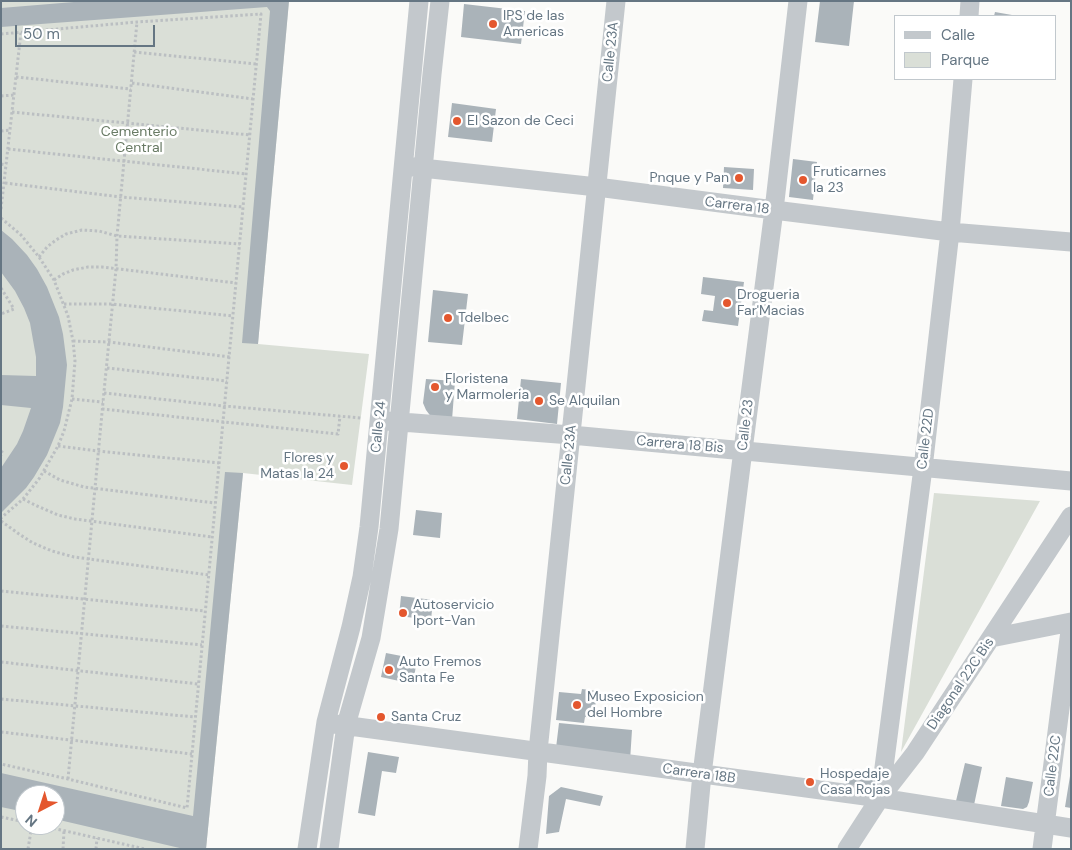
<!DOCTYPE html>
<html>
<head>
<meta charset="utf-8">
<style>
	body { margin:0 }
	#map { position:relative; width:1072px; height:850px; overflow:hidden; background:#fafaf8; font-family:"DM Sans",sans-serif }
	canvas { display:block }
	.frame { position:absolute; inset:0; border:2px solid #657683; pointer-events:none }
	.legend { position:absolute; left:894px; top:15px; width:162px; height:65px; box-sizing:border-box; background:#fff; border:1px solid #c1c8cd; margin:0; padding:6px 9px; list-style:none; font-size:15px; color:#657683 }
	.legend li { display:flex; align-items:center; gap:10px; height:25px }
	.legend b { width:25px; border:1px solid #c1c8cd }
	.north { position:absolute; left:15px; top:785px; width:50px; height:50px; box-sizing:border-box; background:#fff; border:1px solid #c1c8cd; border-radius:50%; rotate:220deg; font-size:14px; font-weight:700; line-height:20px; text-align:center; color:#657683 }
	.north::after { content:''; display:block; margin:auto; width:18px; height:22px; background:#e4572e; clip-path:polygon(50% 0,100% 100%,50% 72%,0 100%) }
	.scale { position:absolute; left:15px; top:25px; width:140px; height:22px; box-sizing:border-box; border:2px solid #657683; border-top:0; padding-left:6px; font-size:15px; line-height:18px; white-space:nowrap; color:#657683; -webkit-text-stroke:4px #fff; paint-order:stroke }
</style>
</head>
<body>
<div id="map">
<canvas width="1072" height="850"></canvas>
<div class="frame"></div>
<ul class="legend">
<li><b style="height:6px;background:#c3c8cc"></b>Calle</li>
<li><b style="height:14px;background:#dadfd7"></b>Parque</li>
</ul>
<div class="north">N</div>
<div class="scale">50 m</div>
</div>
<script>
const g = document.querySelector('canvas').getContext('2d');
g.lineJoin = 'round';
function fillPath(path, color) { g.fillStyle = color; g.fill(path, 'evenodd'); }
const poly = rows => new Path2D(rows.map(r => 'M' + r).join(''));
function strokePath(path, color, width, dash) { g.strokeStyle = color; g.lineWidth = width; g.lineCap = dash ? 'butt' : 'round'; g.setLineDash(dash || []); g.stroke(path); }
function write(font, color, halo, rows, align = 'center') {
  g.font = font + ' "DM Sans",sans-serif'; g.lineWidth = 5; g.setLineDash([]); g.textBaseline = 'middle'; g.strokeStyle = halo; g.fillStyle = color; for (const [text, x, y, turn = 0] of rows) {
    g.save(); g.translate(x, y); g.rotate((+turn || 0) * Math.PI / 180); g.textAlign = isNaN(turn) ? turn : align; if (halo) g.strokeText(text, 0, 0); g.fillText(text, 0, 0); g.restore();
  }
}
fillPath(poly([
	[1,1,289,1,258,344,369,354,352,485,243,473,206,849,1,849],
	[25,795,55,795,55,825,25,825],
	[934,493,1040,501,901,752]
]), '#dadfd7');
fillPath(poly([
	[86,1,289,1,258,344,242,343,270,11,267,7,1,27,1,8],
	[820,1,854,1,849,46,815,42],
	[464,4,525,11,521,44,461,37],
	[995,12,1012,15,1012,16,994,16],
	[452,103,496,109,492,142,448,137],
	[793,159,817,162,813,200,789,197],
	[724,167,754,169,753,190,723,188],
	[1,230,12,239,27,255,37,269,47,287,59,317,63,334,67,365,63,407,60,423,47,455,34,477,26,488,1,513,1,468,17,444,23,431,31,408,1,405,1,375,36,376,36,357,30,323,24,308,15,291,1,272],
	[703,277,744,282,738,326,702,321,704,310,713,311,715,296,701,294],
	[433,290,468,294,462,345,428,342],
	[426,379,455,381,452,420,432,418,426,410,423,403],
	[521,379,561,383,557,424,517,419],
	[225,472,243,473,206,849,184,849,55,819,55,795,25,795,25,812,1,807,1,773,193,816],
	[416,510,442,513,440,538,413,535],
	[401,596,433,600,431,620,399,616],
	[386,653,417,659,413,684,381,677],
	[582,689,597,691,594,718,585,717,584,723,556,720,559,692,581,694],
	[559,723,632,730,630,761,556,748],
	[368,752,399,757,396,773,382,771,375,816,358,813],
	[965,763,982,767,974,805,956,801],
	[848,769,878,774,874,794,845,789],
	[1070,776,1071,776,1071,808,1065,807],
	[1006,777,1033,782,1029,802,1027,807,1023,809,1001,806],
	[561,787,603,796,600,806,566,799,559,832,546,834,549,796]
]), '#aab3b9');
strokePath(poly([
	[1,34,137,22,261,14,187,808,68,779,1,764],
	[134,52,256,64],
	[16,77,131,89],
	[132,83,253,99],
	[1,96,14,95],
	[12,112,250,135],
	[1,131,10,130],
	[8,149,246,174],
	[1,164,6,165],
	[5,183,121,197,243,207],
	[1,209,21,32],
	[1,218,21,235,39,257,54,280,68,316,73,341,75,361,72,399,64,431,58,446,39,479,23,499,1,518],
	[39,257,47,247,56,240,66,234,82,230,99,231,117,236,240,244],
	[54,280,63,274,73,270,88,267,102,267,236,283],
	[1,288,14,309,1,314],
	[64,304,112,304,233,316],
	[73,341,109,342,230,357],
	[107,368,227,381],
	[104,393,224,406,361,418],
	[72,399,103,402],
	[102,409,338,434,340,416],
	[58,446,98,451,219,463],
	[1,451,3,453,1,455],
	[44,471,60,480,84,487,215,503],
	[23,499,37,506,58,515,75,519,212,537],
	[1,521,19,534,33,543,52,551,74,557,209,575],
	[1,591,205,611],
	[1,626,202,645],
	[1,662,198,684],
	[1,699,195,717],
	[1,732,192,754],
	[68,779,103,402,116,269,117,236,137,22],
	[1,817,25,822],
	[39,825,145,849],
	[28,849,32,825],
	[63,849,64,831],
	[96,849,97,838]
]), '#bbbfc2', 3, [2.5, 2.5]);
strokePath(poly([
	[969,16,970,1],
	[413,167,597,187,774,210,950,232,1071,242],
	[388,421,571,435,1071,481],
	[991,638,1071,622],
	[335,724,880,798,1071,828],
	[880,798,923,468,950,232,963,79],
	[307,849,326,722,351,627,362,577,369,527,419,1],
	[329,849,346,725,371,638,389,529,432,74,440,1],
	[528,849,537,776,538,751,616,1],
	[695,849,702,774,743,450,774,210,798,1],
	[847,849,880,798,915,753,1071,516],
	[1042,849,1071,623]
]), '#c3c8cc', 19);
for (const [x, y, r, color] of [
	[493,24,5,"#e4572e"],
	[457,121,5,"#e4572e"],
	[739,178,5,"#e4572e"],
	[803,180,5,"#e4572e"],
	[727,303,5,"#e4572e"],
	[448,318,5,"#e4572e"],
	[435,387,5,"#e4572e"],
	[539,401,5,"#e4572e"],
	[344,466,5,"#e4572e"],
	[403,613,5,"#e4572e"],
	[389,670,5,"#e4572e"],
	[577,705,5,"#e4572e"],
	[381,717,5,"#e4572e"],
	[810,782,5,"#e4572e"]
]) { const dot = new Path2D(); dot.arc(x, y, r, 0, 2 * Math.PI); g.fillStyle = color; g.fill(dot); strokePath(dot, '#fff', 2); }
write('14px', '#657683', '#fff', [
	["IPS de las",503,16],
	["Americas",503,32],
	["El Sazon de Ceci",467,121],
	["Fruticarnes",813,172],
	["la 23",813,188],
	["Pnque y Pan",729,178,"right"],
	["Drogueria",737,295],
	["Far'Macias",737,311],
	["Tdelbec",458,318],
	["Floristena",445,379],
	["y Marmoleria",445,395],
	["Se Alquilan",549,401],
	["Flores y",334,458,"right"],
	["Matas la 24",334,474,"right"],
	["Autoservicio",413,605],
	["Iport-Van",413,621],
	["Auto Fremos",399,662],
	["Santa Fe",399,678],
	["Museo Exposicion",587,697],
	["del Hombre",587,713],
	["Santa Cruz",391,717],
	["Hospedaje",820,774],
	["Casa Rojas",820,790]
], 'left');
write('14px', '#657683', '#fff', [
	["Calle 23A",611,52,-84],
	["Carrera 18",737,206,7],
	["Calle 23",746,425,-83],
	["Calle 24",379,427,-84],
	["Calle 22D",926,439,-83],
	["Carrera 18 Bis",680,445,5],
	["Calle 23A",569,455,-84],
	["Diagonal 22C Bis",961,684,-56],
	["Calle 22C",1053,766,-83],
	["Carrera 18B",699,774,8]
]);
write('14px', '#687a64', '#fff', [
	["Cementerio",139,132],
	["Central",139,148]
]);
</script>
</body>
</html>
